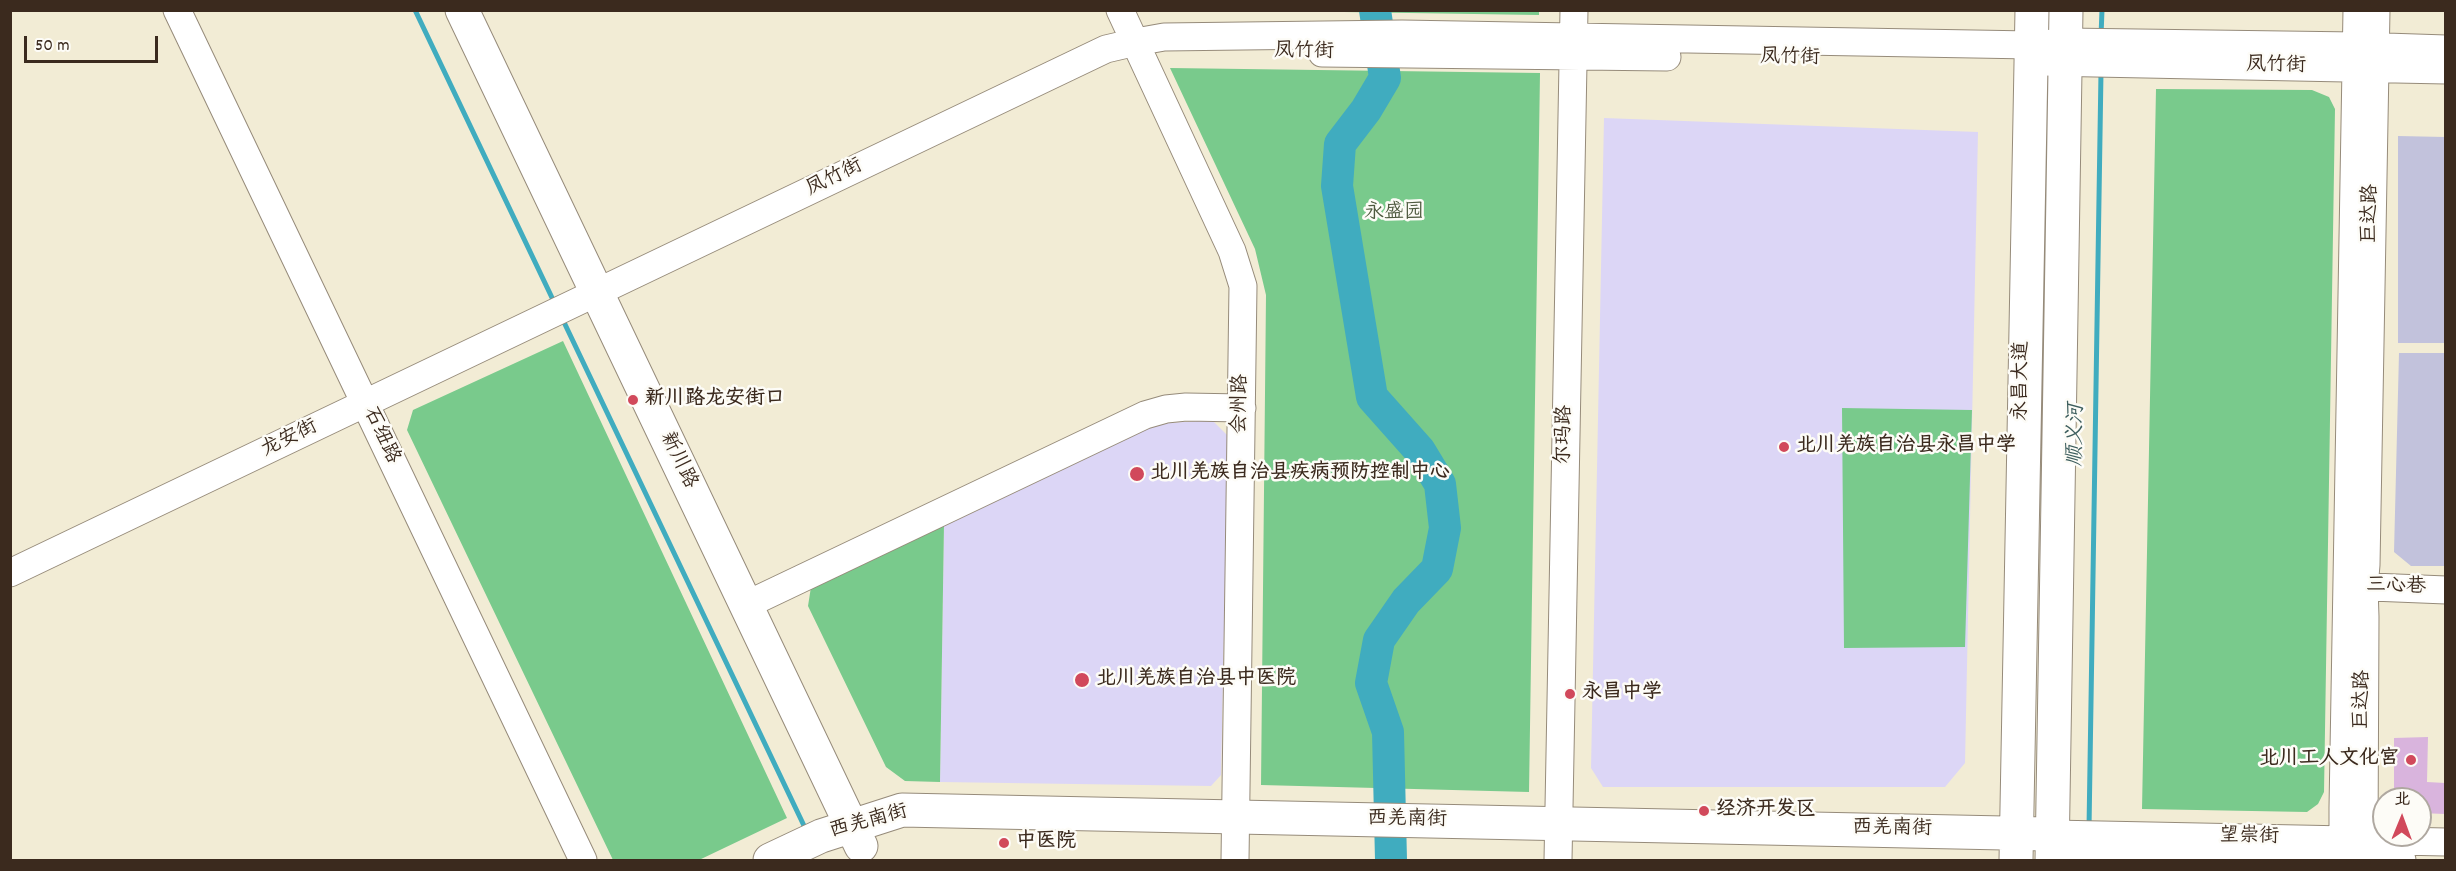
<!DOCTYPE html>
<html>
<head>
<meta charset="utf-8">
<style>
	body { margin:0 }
	#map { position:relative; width:2456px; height:871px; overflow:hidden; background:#f2ecd5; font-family:Dekko,"LXGW WenKai TC",sans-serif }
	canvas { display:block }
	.frame { position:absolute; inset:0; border:12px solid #3b2a1e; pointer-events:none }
	.north { position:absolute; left:2372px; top:787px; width:60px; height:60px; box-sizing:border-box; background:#fdfcf7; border:2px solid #afa8a0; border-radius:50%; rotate:1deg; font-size:16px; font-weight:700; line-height:24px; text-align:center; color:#3b2a1e }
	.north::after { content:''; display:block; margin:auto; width:21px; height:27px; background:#d1495b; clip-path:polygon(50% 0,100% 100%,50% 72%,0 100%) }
	.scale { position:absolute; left:24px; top:36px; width:134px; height:27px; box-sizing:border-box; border:3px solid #3b2a1e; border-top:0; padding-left:8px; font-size:18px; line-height:21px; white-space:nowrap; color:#3b2a1e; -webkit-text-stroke:4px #fdfcf7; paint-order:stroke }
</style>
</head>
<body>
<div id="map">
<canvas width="2456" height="871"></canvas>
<div class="frame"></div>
<div class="north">北</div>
<div class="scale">50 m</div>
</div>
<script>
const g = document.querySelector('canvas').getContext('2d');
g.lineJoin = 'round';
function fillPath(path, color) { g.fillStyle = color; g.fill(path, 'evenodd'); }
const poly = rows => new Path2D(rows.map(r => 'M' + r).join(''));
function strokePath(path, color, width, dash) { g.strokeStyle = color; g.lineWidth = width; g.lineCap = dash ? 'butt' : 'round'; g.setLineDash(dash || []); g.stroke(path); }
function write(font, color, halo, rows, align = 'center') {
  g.font = font + ' Dekko,"LXGW WenKai TC",sans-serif'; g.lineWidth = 5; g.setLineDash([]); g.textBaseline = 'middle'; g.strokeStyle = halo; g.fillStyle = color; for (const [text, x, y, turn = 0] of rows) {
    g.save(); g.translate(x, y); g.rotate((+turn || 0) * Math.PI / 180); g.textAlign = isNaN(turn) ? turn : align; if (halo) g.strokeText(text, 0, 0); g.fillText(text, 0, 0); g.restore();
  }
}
fillPath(poly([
	[1604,118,1978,132,1965,763,1945,787,1603,787,1591,768],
	[1212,420,1228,436,1221,775,1211,786,940,782,944,524,1155,424]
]), '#dcd6f6');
fillPath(poly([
	[2398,136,2445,137,2445,343,2398,343],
	[2399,353,2445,353,2445,566,2411,566,2394,552]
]), '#c2c2dc');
fillPath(poly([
	[1539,10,1539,15,1279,11,1279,10],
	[1170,68,1540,73,1529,792,1261,785,1266,295,1255,249],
	[2156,89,2312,90,2329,97,2335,109,2324,792,2318,804,2307,812,2142,809],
	[563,341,787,818,699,860,613,860,407,430,413,410],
	[1842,408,1972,410,1965,647,1844,648],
	[944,524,940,782,905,781,886,767,808,606,811,587]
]), '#79ca8c');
strokePath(poly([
	[415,10,555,304],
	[2101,36,2102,10],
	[562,318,807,832],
	[2089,828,2101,72]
]), '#40acbf', 5);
strokePath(poly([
	[1375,10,1385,78,1366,110,1340,144,1337,186,1372,397,1420,451,1440,484,1445,528,1437,569,1406,601,1379,640,1371,683,1388,732,1391,860]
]), '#40acbf', 32);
fillPath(poly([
	[2428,737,2427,782,2445,783,2445,814,2420,813,2420,799,2394,799,2394,738]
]), '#d9b4dd');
const minor = poly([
	[177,10,583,860],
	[1120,10,1232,251,1243,286,1235,860],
	[1322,53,1667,57],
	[2045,62,2446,70],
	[10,573,1106,49,1136,42,1164,37,1402,34,2031,45,2066,42,2356,46,2446,49],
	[2347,586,2446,590],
	[746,605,1145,415,1166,409,1186,407,1242,408],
	[2052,834,2446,842],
	[2052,853,2402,860],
	[2354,859,2364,839,2365,617,2364,587,2366,565,2376,10],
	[1558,860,1574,10],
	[2354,860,2343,838,2343,807,2357,10]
]);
const major = poly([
	[462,10,861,846],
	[770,860,821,836,902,810,2052,834],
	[2016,860,2032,10],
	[2052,860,2066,10]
]);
strokePath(minor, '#968b7a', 29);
strokePath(major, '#968b7a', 35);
strokePath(minor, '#fff', 27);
strokePath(major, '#fff', 33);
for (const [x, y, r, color] of [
	[633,400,6,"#d1495b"],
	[1784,447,6,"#d1495b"],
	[1137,474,8,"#d1495b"],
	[1082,680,8,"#d1495b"],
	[1570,694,6,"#d1495b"],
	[2411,760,6,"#d1495b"],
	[1704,811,6,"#d1495b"],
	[1004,843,6,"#d1495b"]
]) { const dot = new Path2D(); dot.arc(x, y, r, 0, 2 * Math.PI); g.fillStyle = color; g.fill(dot); strokePath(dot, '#fdfcf7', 2); }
write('20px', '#3b2a1e', '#fdfcf7', [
	["凤竹街",1304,53,1],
	["凤竹街",1790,59,1],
	["凤竹街",2276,67,1],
	["凤竹街",835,179,-26],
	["巨达路",2372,214,-89],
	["永昌大道",2023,381,-89],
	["会州路",1242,404,-89],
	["尔玛路",1566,435,-89],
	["石纽路",380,436,65],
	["龙安街",290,440,-26],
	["新川路",677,461,64],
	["三心巷",2396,588,2],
	["巨达路",2364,700,-89],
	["西羌南街",1407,821,1],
	["西羌南街",869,823,-15],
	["西羌南街",1892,830,1],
	["望崇街",2249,838,1]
]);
write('20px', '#4e5a3f', '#fdfcf7', [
	["永盛园",1394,214]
]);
write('bold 20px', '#3b2a1e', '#fdfcf7', [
	["新川路龙安街口",645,400],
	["北川羌族自治县永昌中学",1796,447],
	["北川羌族自治县疾病预防控制中心",1150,474],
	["北川羌族自治县中医院",1096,680],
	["永昌中学",1582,694],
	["北川工人文化宫",2399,760,"right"],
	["经济开发区",1716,811],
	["中医院",1016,843]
], 'left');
write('italic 21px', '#3d5e5e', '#fdfcf7', [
	["顺义河",2078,435,-89]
]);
</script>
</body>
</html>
